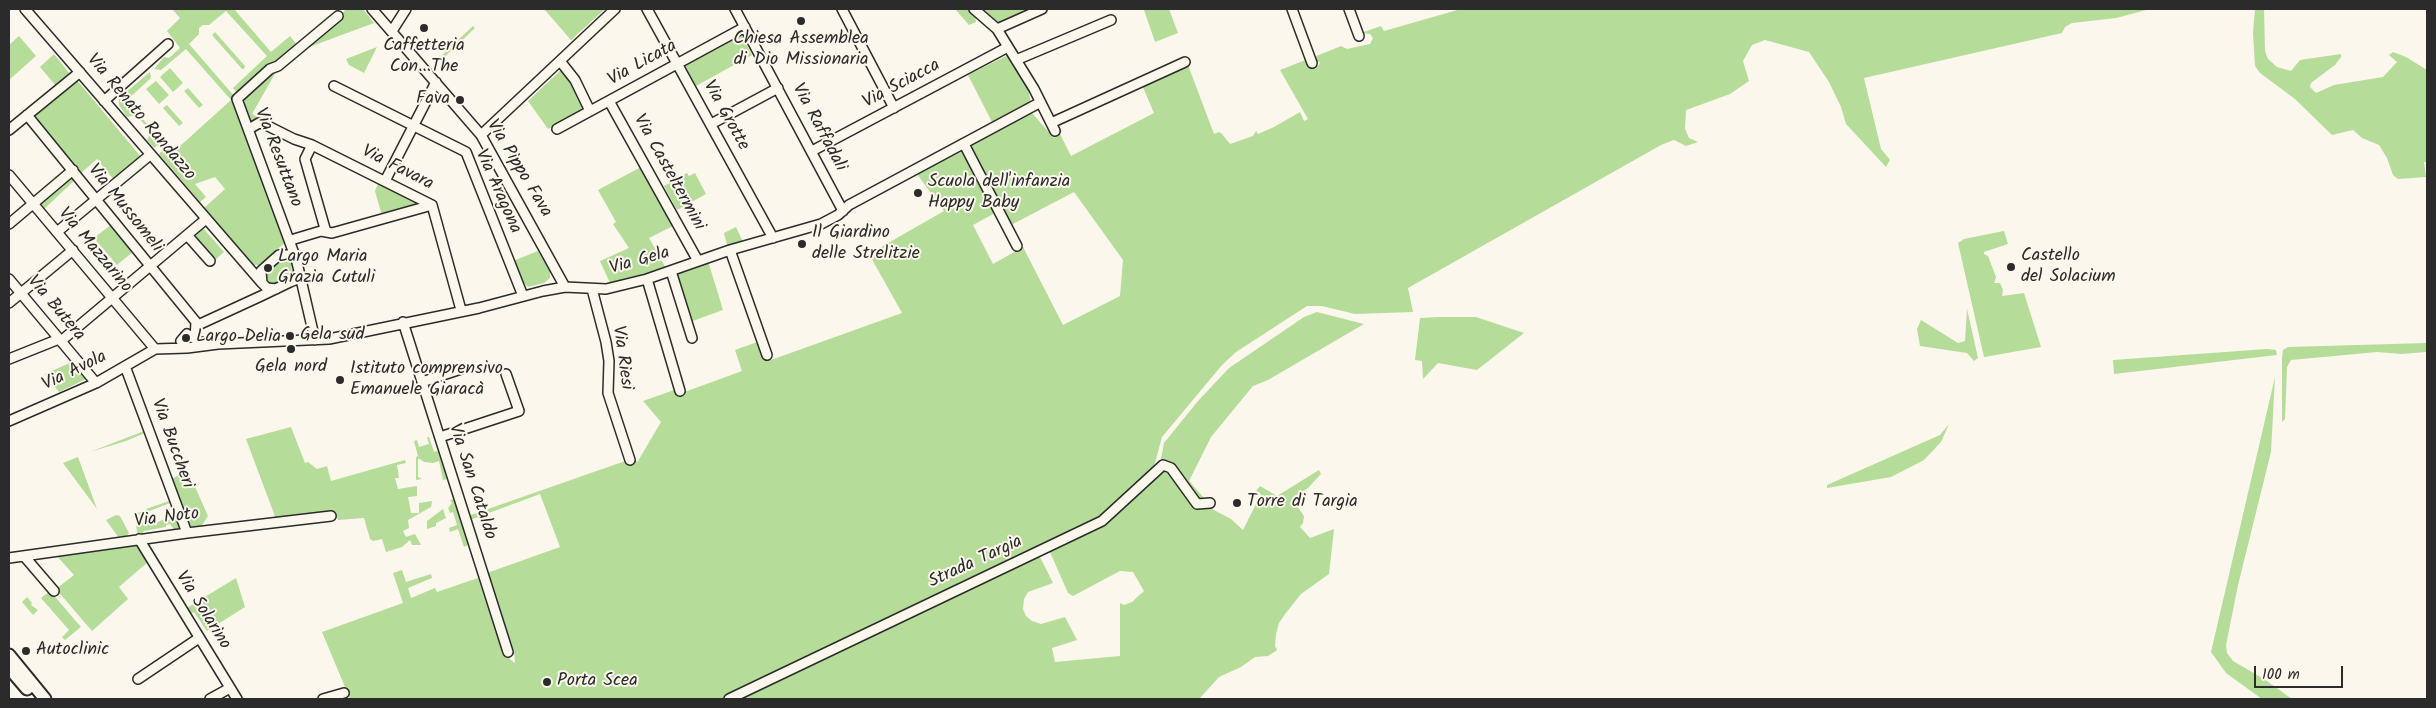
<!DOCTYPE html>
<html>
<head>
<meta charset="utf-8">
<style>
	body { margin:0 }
	#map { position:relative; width:2436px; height:708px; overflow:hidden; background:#fbf7ec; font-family:Kalam,sans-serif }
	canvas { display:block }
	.frame { position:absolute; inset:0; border:10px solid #2b2b2b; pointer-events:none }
	.scale { position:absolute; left:2254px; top:666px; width:89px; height:22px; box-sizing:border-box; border:2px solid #2b2b2b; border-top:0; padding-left:6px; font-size:15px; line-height:18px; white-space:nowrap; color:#2b2b2b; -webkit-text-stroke:4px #fbf7ec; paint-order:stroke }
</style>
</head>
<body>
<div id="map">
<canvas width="2436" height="708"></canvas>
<div class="frame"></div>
<div class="scale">100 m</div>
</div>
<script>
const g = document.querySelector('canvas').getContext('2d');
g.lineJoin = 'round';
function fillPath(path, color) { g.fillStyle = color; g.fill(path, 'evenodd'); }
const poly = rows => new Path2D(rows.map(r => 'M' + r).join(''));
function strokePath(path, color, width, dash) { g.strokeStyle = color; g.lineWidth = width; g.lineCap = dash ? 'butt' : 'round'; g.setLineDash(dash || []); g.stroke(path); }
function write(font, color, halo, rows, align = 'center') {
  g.font = font + ' Kalam,sans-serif'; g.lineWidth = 4; g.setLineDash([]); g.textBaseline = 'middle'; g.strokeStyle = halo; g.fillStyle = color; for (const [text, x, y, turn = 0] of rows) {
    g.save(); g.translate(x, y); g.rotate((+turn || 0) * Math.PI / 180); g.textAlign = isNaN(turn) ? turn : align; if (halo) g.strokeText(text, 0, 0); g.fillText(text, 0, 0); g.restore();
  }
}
fillPath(poly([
	[172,9,234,9,271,52,290,36,298,46,277,64,274,62,238,94,233,88,267,56,226,11,209,25,203,25,199,28,199,34,189,44,235,97,287,241,259,265,254,265,204,208,225,189,215,177,195,184,206,197,200,202,159,154,162,151,168,157,231,100,186,49,161,70,154,69,164,57,169,58,180,48,167,31,180,18],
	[346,9,363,9,374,23,304,49,276,72,252,114,263,120,250,123,242,102,246,94,340,16],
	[544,9,605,9,571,40],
	[955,9,968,9,975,15,976,22,969,25],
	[980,9,1032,9,998,23],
	[1147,9,1169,9,1178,33,1155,42,1144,10],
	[1461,9,2150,9,2116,18,2072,23,2065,27,2062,33,1864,78,1881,149,1890,160,1886,167,1846,124,1841,107,1829,82,1809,52,1765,40,1752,45,1743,61,1749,81,1730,94,1686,110,1685,129,1689,138,1698,142,1686,146,1674,140,1661,145,1408,288,1413,312,1355,314,1322,306,1307,306,1236,352,1222,365,1162,437,1153,470,1109,514,721,699,350,699,322,632,403,603,393,573,402,570,406,582,431,574,432,578,408,588,411,598,435,588,437,592,478,578,503,654,515,663,514,651,487,573,560,547,540,494,470,520,468,516,628,460,629,464,638,461,661,422,643,401,677,389,679,394,742,371,735,350,760,341,767,359,771,360,902,313,869,254,944,211,917,174,963,151,995,213,973,225,993,264,1023,247,1063,325,1120,296,1123,260,1074,192,1011,225,970,145,1032,113,1054,138,1060,134,1071,156,1154,113,1142,85,1188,65,1214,134,1219,132,1222,134,1230,144,1253,136,1256,131,1258,134,1274,127,1300,112,1304,121,1308,119,1280,70,1308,59,1312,68,1319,65,1320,62,1314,61,1314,57,1341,46,1347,49,1370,44,1373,38,1370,34,1361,33,1381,26,1384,31],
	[2255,9,2264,9,2265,51,2268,59,2277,67,2291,71,2300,60,2341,54,2341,57,2335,65,2311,83,2310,87,2316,93,2334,85,2383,77,2397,62,2389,55,2393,52,2406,57,2427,70,2427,162,2424,162,2426,177,2398,179,2393,175,2387,158,2379,145,2362,138,2353,130,2332,135,2295,99,2260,73,2255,66,2253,33],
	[473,26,475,28,435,66,441,56],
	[215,32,245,66,244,69,242,69,212,35],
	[742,35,752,55,696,86,685,66],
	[19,36,36,56,9,80,9,45],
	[377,47,364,73,349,65,346,59],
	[54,54,70,74,56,86,40,67],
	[1006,56,1012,60,1028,88,1031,104,932,158,930,155,992,122,968,75],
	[170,68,183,83,173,92,160,77],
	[561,70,574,81,584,110,548,129,528,101],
	[150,72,151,78,127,100,162,142,154,148,147,140,151,132,136,115,127,117,119,105,119,99,122,99,126,92],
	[76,79,141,157,114,180,97,159,80,174,32,116],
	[156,81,169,95,159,104,146,89],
	[188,88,203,105,199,108,184,91],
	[167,105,183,123,179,126,163,108],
	[641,167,673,226,649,238,667,270,611,285,600,261,629,248,613,224,616,222,598,190],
	[687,173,689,176,695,173,706,194,677,210,664,186],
	[72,176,75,180,43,210,38,204],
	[379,181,420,203,382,216,375,191],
	[112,224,134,251,117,265,94,238],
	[736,227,743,242,765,235,766,238,728,249,724,233],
	[203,228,224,252,214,261,195,239,196,234],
	[2004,231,2008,244,1984,252,1984,254,1988,256,1996,277,1994,283,2000,283,2003,290,2002,296,2024,293,2041,347,1984,357,1958,243,1964,239],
	[538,251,550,271,550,278,544,283,528,287,521,280,513,261],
	[282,259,291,262,292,275,274,284,269,283,266,274],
	[708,261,723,310,690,322,675,272],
	[1967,309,1978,358,1974,361,1967,353,1920,346,1917,329,1921,320,1958,343,1965,341],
	[1317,312,1364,324,1268,380,1253,386,1211,437,1189,481,1204,498,1205,501,1200,502,1160,464,1164,443,1198,401,1229,368,1304,317],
	[1439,317,1476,317,1524,333,1477,370,1438,363,1423,379,1422,361,1415,360,1420,318],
	[2427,343,2426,352,2402,354,2377,352,2291,360,2287,367,2285,419,2282,422,2282,358,2283,350,2288,347],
	[2267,349,2276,350,2277,355,2114,374,2113,360],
	[74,361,88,378,59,392,45,374],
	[2275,377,2271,452,2238,585,2226,645,2227,653,2233,661,2264,679,2292,699,2262,699,2226,673,2211,652],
	[1949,424,1941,442,1924,460,1891,477,1827,488,1827,485,1940,435],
	[291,427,305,463,308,462,317,469,327,466,331,481,405,460,406,463,397,465,399,478,395,478,398,489,417,486,417,496,408,497,411,513,419,513,419,503,432,501,431,507,408,520,409,528,403,531,406,537,415,534,421,545,412,545,410,540,402,547,386,552,382,539,373,541,370,539,364,518,338,520,336,512,276,519,246,439],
	[144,431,145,433,126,441,90,452],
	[427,437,429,437,434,452,438,451,447,479,443,480,439,461,433,463,424,462,420,459,418,459,418,477,422,479,416,480,416,457,418,456,414,441,417,440,419,447,429,444],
	[147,439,182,530,175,531,170,524,166,525,166,527,144,531,141,536,137,532,135,514,143,511,150,525,175,515,170,503,147,512,146,509,169,501,146,440],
	[78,457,97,509,63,463],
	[1165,466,1199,508,1210,508,1231,519,1243,530,1261,494,1256,491,1260,486,1277,496,1319,470,1321,474,1308,488,1292,499,1304,516,1303,523,1300,527,1310,538,1334,529,1329,574,1301,594,1285,614,1279,623,1276,634,1275,646,1277,650,1268,656,1255,657,1241,667,1219,677,1199,699,734,699,1039,555,1053,583,1028,592,1024,599,1023,609,1026,616,1032,621,1041,624,1065,617,1077,640,1052,648,1055,662,1120,656,1120,603,1124,605,1132,602,1144,591,1133,572,1120,571,1073,596,1068,593,1049,550,1087,532],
	[188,471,208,516,200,528,189,527,171,479],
	[454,499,468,545,464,547,458,529,450,532,449,528,457,525,453,512,450,513,448,508,452,503,450,500],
	[443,509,446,518,436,523,436,526,427,529,427,521],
	[116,515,120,516,129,533,126,537,119,538,106,520],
	[136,544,149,561,119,587,128,599,92,631,56,589,74,575,55,554],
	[236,578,245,607,207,631,194,612,188,615,185,609],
	[50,591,81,627,65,640,62,637,69,630,41,598],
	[27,597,32,603,31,605,38,610,33,615,22,602]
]), '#b5dc98');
const minor = poly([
	[25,9,262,283],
	[372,9,481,135,565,287],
	[647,9,773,238],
	[735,9,843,211],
	[842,9,894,108],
	[974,9,997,29,1034,89,1055,131],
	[1292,9,1312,63],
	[1349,9,1359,36],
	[997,29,1042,9],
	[392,31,406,9],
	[1016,60,1111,20],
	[560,61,575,80,590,111],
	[334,86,466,152,523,296],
	[104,101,168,44],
	[609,101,698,261],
	[27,115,196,322,195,338],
	[1051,123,1185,62],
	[711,124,778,88],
	[249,129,259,123,264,124,294,139,312,145,432,205,461,310],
	[557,129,745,27],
	[9,130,80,72],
	[481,135,615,9],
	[964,144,1017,246],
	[312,145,305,159,326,232],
	[812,151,1008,47],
	[9,175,155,349],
	[385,181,436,82],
	[9,224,73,170],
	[57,232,150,155],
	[187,235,210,261],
	[291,240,321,231,332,233,432,205],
	[730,250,767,355],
	[296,259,237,99,270,69,278,66,338,16],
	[299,271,315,340],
	[671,271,692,338],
	[9,279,96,383],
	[647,279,680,391],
	[592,289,606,342,609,361,608,393,630,460],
	[9,303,73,250],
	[403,322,508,652],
	[198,325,261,296,290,282,295,280,299,271,296,259,291,255,279,255,261,271,262,283,267,288,276,289],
	[61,341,206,219],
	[218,344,187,348,181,341,187,334,200,342,218,344,329,339,479,308,543,291,565,287,606,289,647,279,730,250,821,224,838,215,849,205,1039,103],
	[9,359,59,339],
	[125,366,187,533],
	[422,382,461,369],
	[9,421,96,383,155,349,187,348],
	[440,437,519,411,506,374],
	[139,539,237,699],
	[24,556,54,591],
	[9,558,187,533,331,516],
	[138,679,199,638],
	[210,699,230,688],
	[323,699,344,693],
	[729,699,1102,521,1163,465,1171,468,1197,504,1210,503]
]);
const major = poly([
	[9,655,45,699],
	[9,668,27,689]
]);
strokePath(minor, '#2b2b2b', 12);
strokePath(major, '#2b2b2b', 15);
strokePath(minor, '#fbf7ec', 9);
strokePath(major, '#fbf7ec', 11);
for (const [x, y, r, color] of [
	[801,21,5,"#2b2b2b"],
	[424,28,5,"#2b2b2b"],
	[460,100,5,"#2b2b2b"],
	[918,193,5,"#2b2b2b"],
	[802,244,5,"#2b2b2b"],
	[2011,267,5,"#2b2b2b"],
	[268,268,5,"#2b2b2b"],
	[290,336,5,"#2b2b2b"],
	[186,338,5,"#2b2b2b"],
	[291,349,5,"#2b2b2b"],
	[340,380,5,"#2b2b2b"],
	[1237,503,5,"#2b2b2b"],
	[26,651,5,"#2b2b2b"],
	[547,682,5,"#2b2b2b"]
]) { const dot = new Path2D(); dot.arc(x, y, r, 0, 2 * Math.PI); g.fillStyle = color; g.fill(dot); strokePath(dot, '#fbf7ec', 2); }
write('18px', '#2b2b2b', '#fbf7ec', [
	["Chiesa Assemblea",801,40,"center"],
	["di Dio Missionaria",801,61,"center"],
	["Caffetteria",424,47,"center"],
	["Con...The",424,68,"center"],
	["Fava",450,100,"right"],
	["Scuola dell'infanzia",928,183],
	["Happy Baby",928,204],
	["Il Giardino",812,234],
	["delle Strelitzie",812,255],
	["Castello",2021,257],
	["del Solacium",2021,278],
	["Largo Maria",278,258],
	["Grazia Cutuli",278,279],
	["Gela sud",300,336],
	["Largo Delia",196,338],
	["Gela nord",291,368,"center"],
	["Istituto comprensivo",350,370],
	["Emanuele Giaracà",350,391],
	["Torre di Targia",1247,503],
	["Autoclinic",36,651],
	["Porta Scea",557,682]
], 'left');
write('18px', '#2b2b2b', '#fbf7ec', [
	["Via Licata",643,64,-29],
	["Via Sciacca",902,85,-28],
	["Via Grotte",725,116,61],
	["Via Renato Randazzo",140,118,50],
	["Via Raffadali",818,128,62],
	["Via Resuttano",277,158,69],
	["Via Favara",397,169,27],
	["Via Pippo Fava",518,169,59],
	["Via Casteltermini",668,173,61],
	["Via Aragona",497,192,66],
	["Via Mussomeli",124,209,51],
	["Via Mazzarino",94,251,50],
	["Via Gela",640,262,-16],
	["Via Butera",55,309,50],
	["Via Riesi",621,358,82],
	["Via Avola",75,372,-26],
	["Via Buccheri",171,444,70],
	["Via San Cataldo",471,482,72],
	["Via Noto",167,519,-7],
	["Strada Targia",976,563,-25],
	["Via Solarino",202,611,58]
]);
</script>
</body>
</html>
